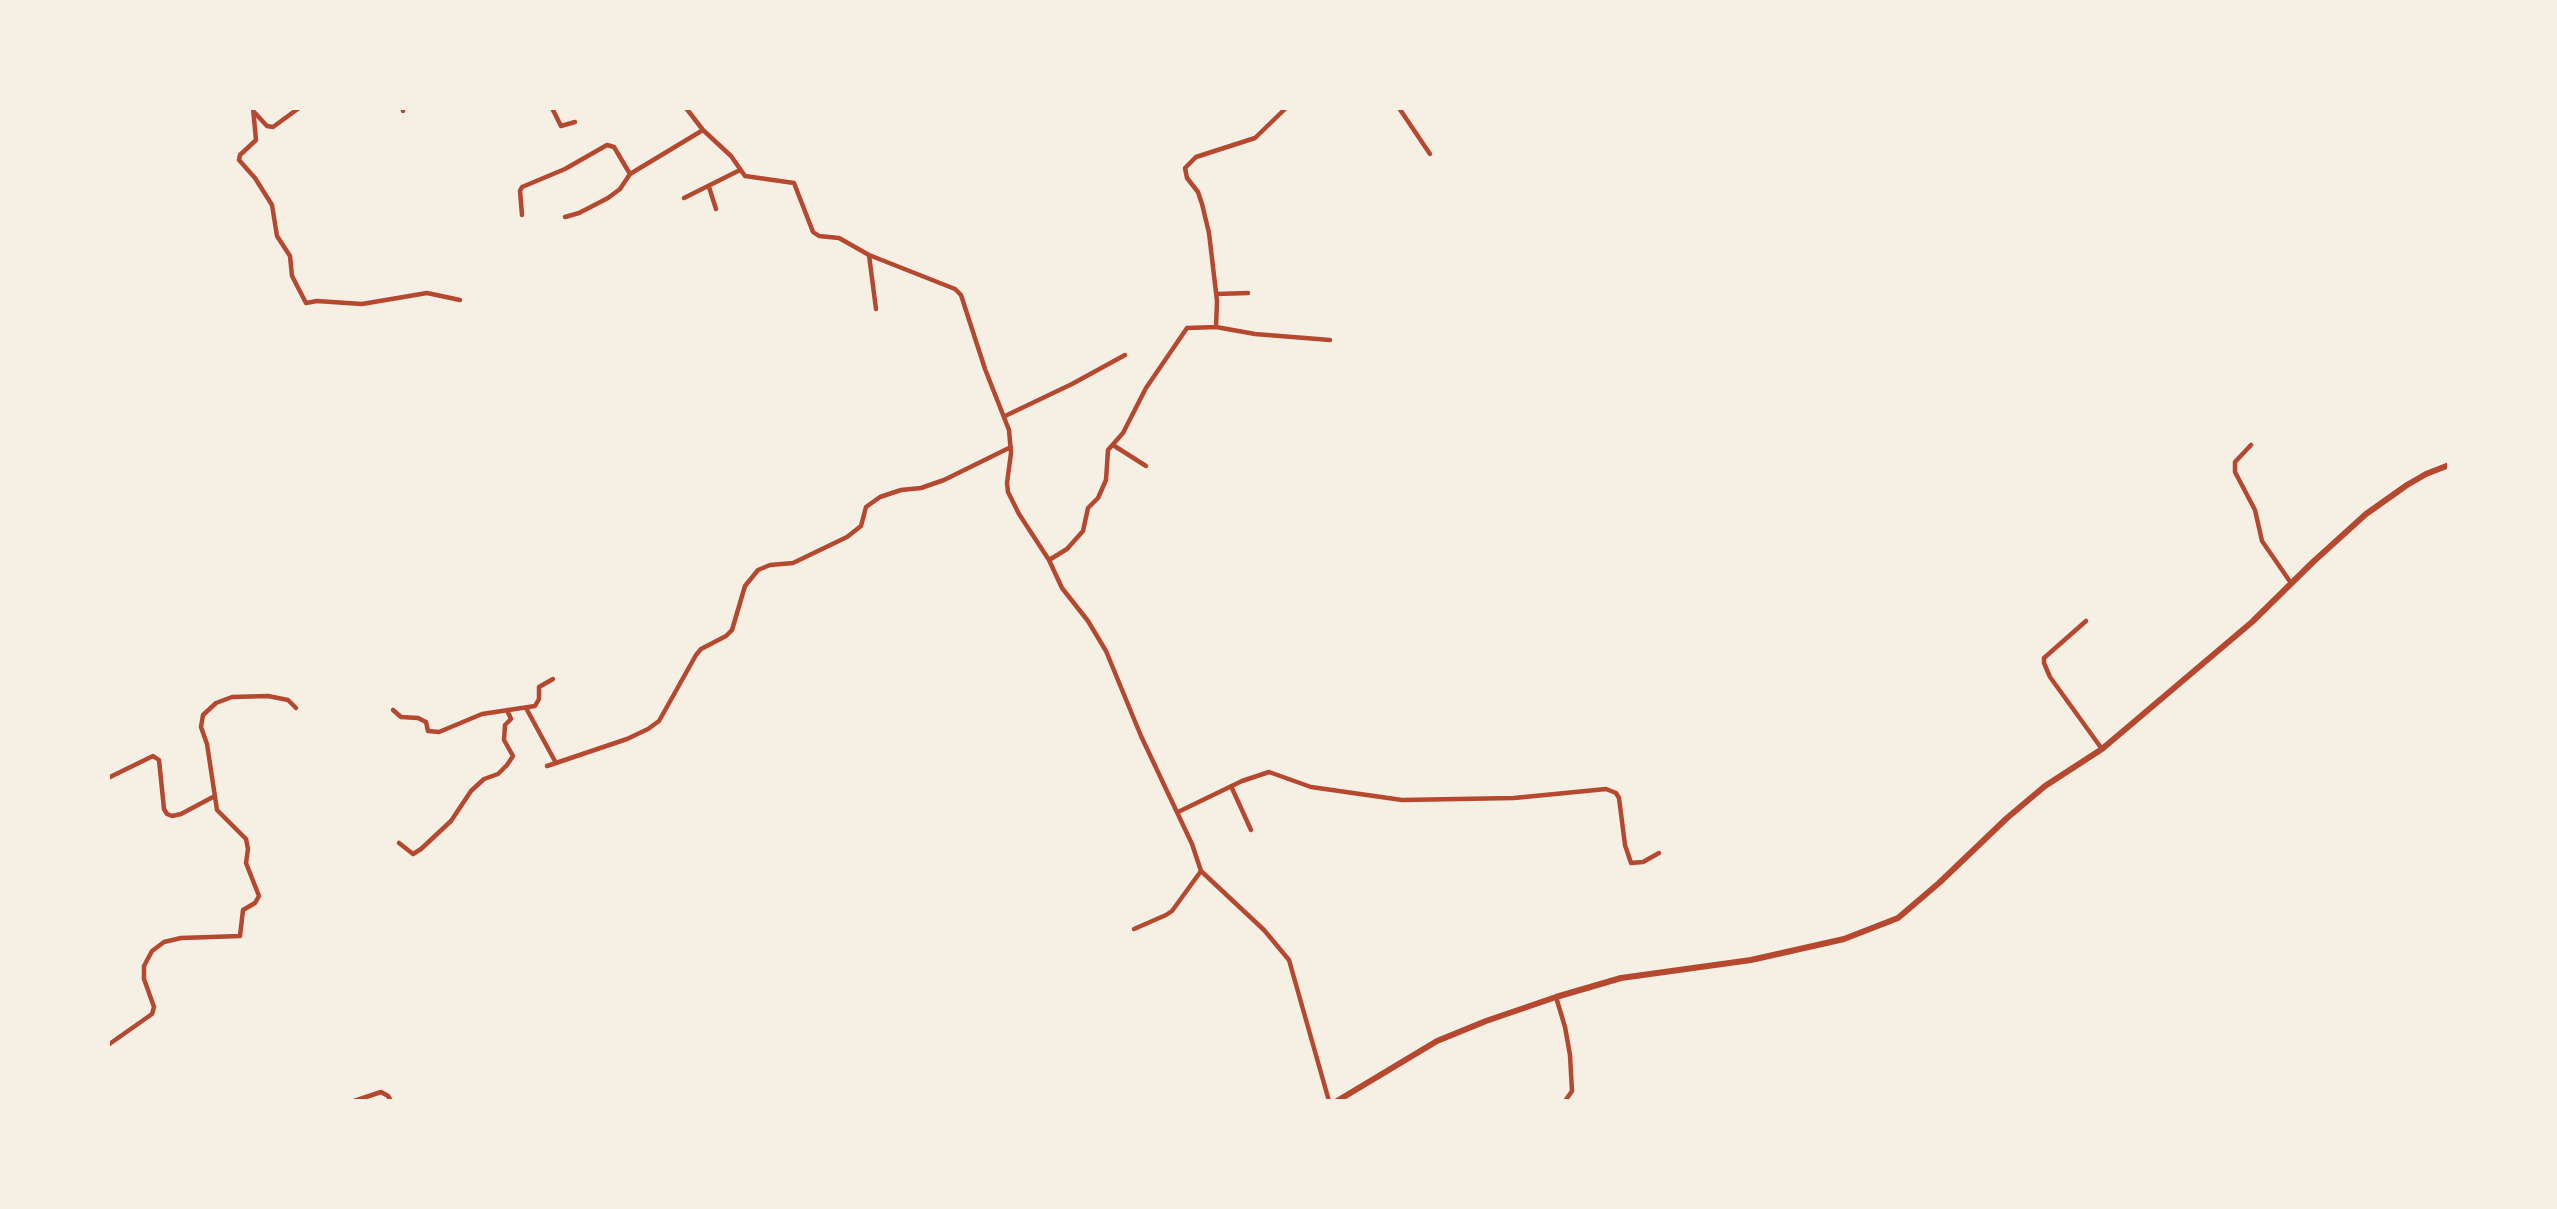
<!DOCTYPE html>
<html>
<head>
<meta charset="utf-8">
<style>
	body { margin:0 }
	#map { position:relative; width:2557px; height:1209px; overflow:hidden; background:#f6efe4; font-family:"Sofia Sans Condensed",sans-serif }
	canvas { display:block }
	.frame { position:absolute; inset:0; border:110px solid #f6efe4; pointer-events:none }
</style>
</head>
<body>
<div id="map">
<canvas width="2557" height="1209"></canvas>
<div class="frame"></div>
</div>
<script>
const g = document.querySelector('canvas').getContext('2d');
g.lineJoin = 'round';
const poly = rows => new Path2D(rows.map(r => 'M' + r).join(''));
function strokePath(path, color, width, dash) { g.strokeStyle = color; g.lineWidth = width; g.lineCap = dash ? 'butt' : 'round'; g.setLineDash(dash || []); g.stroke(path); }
strokePath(poly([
	[253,108,256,140,240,155,239,160,255,178,272,205,277,236,290,256,292,276,306,303,317,301,362,304,427,293,460,300],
	[403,108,403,111],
	[552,108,561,126,575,122],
	[686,108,703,130,731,156,745,176,794,183,813,232,819,236,839,238,869,255,955,289,961,295,985,369,1009,430,1011,453,1007,483,1008,492,1019,514,1049,560,1062,588,1088,621,1106,651,1141,736,1192,844,1201,871,1264,930,1289,960,1329,1101],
	[1399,108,1430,154],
	[255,113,267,126,273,127,299,108],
	[709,187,716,209],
	[684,198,740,170],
	[522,215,520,191,522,187,565,169,607,145,614,147,630,174],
	[565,217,579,213,608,198,620,189,630,174,703,130],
	[869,255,876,309],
	[1216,294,1248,293],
	[1216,327,1217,301,1209,233,1202,204,1198,192,1187,178,1185,168,1196,157,1255,138,1286,108],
	[1005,416,1072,384,1125,355],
	[1113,445,1146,466],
	[2251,445,2235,462,2235,472,2255,510,2262,541,2291,583],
	[1049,560,1067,549,1083,531,1088,508,1098,498,1106,480,1108,450,1123,433,1146,388,1187,328,1216,327,1255,334,1330,340],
	[2086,621,2044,658,2044,663,2050,677,2102,749],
	[526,708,556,763],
	[393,710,401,717,418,718,426,722,428,731,439,732,482,714,535,706,539,699,539,687,553,679],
	[547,766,627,739,648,729,659,721,696,655,701,649,726,636,732,630,745,586,758,570,770,565,793,563,847,537,861,526,866,507,880,497,901,490,921,488,944,480,1011,447],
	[108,778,153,756,159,760,164,809,167,814,172,816,181,814,213,797],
	[1231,786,1251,830],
	[1178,812,1242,781,1269,772,1311,787,1402,800,1514,798,1606,789,1616,793,1619,798,1625,845,1631,863,1643,862,1659,853],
	[399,843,413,854,421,849,451,821,471,791,484,779,498,774,507,765,513,756,504,740,505,725,511,719,507,710],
	[1134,929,1166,915,1172,911,1201,871],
	[1556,997,1565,1027,1570,1055,1572,1091,1565,1101],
	[108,1045,152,1014,154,1007,144,979,144,966,152,951,164,942,181,938,240,936,243,910,255,903,259,896,246,863,248,849,246,839,217,810,207,744,201,727,203,715,216,703,232,697,268,696,288,700,296,708],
	[354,1101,381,1092,388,1096,391,1101]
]), '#b5482f', 4.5);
strokePath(poly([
	[1337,1101,1437,1041,1486,1021,1556,997,1621,978,1751,960,1844,939,1898,918,1939,883,2007,818,2045,786,2102,749,2252,622,2313,562,2366,514,2407,485,2426,474,2449,465]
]), '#b5482f', 6);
</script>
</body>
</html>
